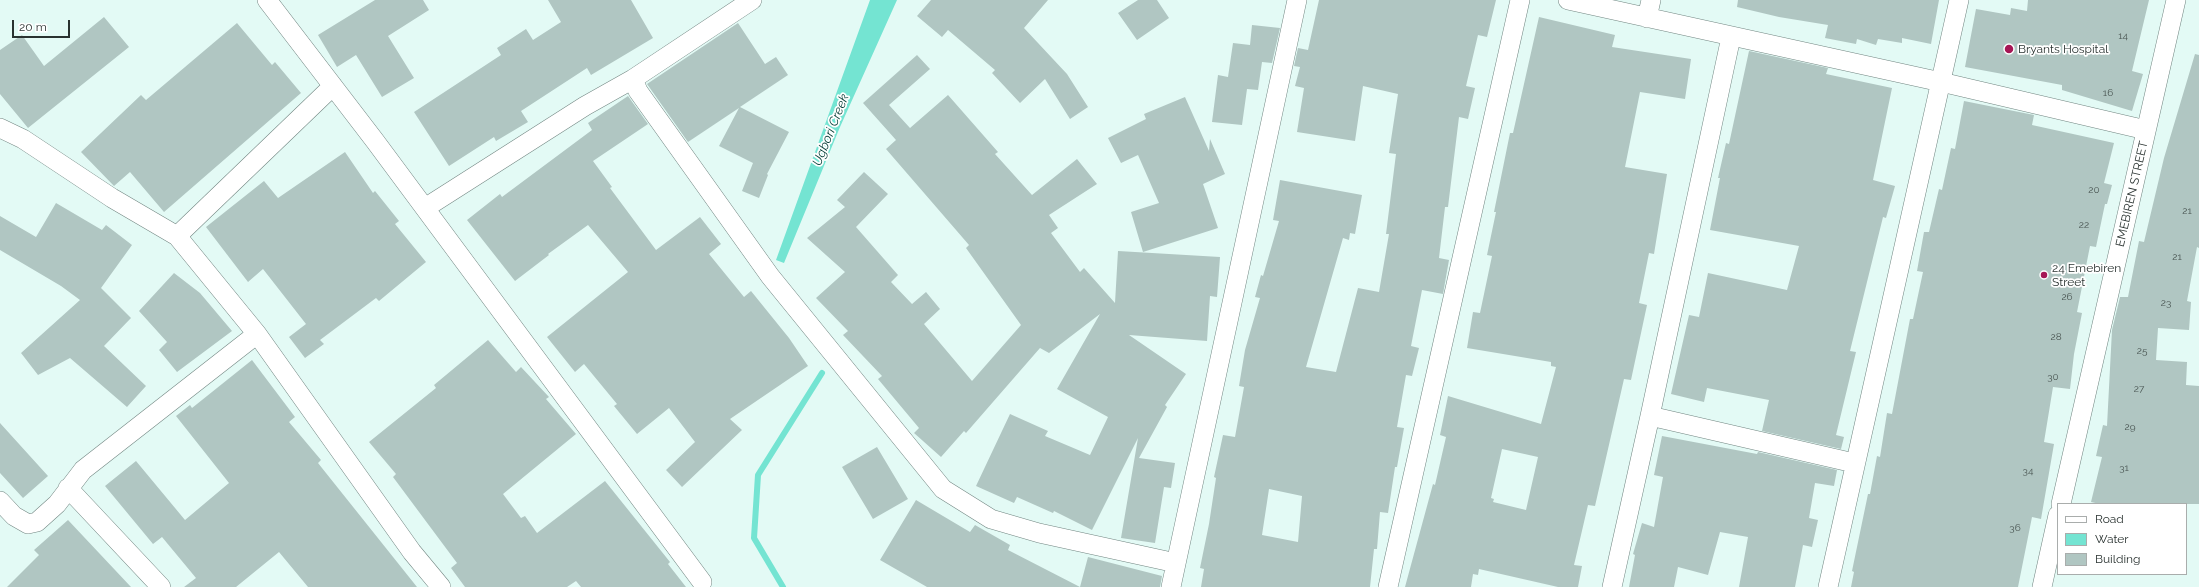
<!DOCTYPE html>
<html>
<head>
<meta charset="utf-8">
<style>
	body { margin:0 }
	#map { position:relative; width:2199px; height:587px; overflow:hidden; background:#e3faf5; font-family:Raleway,sans-serif }
	canvas { display:block }
	.legend { position:absolute; left:2057px; top:503px; width:130px; height:72px; box-sizing:border-box; background:#fff; border:1px solid #a9adac; margin:0; padding:5px 7px; list-style:none; font-size:12px; color:#293230 }
	.legend li { display:flex; align-items:center; gap:8px; height:20px }
	.legend b { width:20px; border:1px solid #a9adac }
	.scale { position:absolute; left:12px; top:20px; width:58px; height:18px; box-sizing:border-box; border:2px solid #293230; border-top:0; padding-left:5px; font-size:12px; line-height:14px; white-space:nowrap; color:#293230; -webkit-text-stroke:3px #fff; paint-order:stroke }
</style>
</head>
<body>
<div id="map">
<canvas width="2199" height="587"></canvas>
<ul class="legend">
<li><b style="height:5px;background:#fff"></b>Road</li>
<li><b style="height:11px;background:#74e4d2"></b>Water</li>
<li><b style="height:11px;background:#b0c6c2"></b>Building</li>
</ul>
<div class="scale">20 m</div>
</div>
<script>
const g = document.querySelector('canvas').getContext('2d');
g.lineJoin = 'round';
function fillPath(path, color) { g.fillStyle = color; g.fill(path, 'evenodd'); }
const poly = rows => new Path2D(rows.map(r => 'M' + r).join(''));
function strokePath(path, color, width, dash) { g.strokeStyle = color; g.lineWidth = width; g.lineCap = dash ? 'butt' : 'round'; g.setLineDash(dash || []); g.stroke(path); }
function write(font, color, halo, rows, align = 'center') {
  g.font = font + ' Raleway,sans-serif'; g.lineWidth = 3.5; g.setLineDash([]); g.textBaseline = 'middle'; g.strokeStyle = halo; g.fillStyle = color; for (const [text, x, y, turn = 0] of rows) {
    g.save(); g.translate(x, y); g.rotate((+turn || 0) * Math.PI / 180); g.textAlign = isNaN(turn) ? turn : align; if (halo) g.strokeText(text, 0, 0); g.fillText(text, 0, 0); g.restore();
  }
}
fillPath(poly([
	[870,0,897,0,840,127,784,263,776,260]
]), '#74e4d2');
strokePath(poly([
	[783,587,754,538,758,475,822,373]
]), '#74e4d2', 6);
fillPath(poly([
	[375,0,423,0,429,10,388,36,414,78,382,97,356,55,337,67,318,35],
	[548,0,631,0,653,38,591,75,587,68,521,111,528,122,496,141,494,137,449,166,414,112,501,55,497,48,526,29,533,40,561,22],
	[931,0,1048,0,1024,28,1067,74,1088,107,1070,119,1045,79,1020,103,992,73,995,70,948,30,942,37,917,16],
	[1138,0,1157,0,1169,18,1137,40,1118,13],
	[1319,0,1496,0,1487,37,1478,35,1466,86,1475,88,1468,119,1459,117,1448,207,1445,207,1439,258,1449,260,1443,294,1422,290,1411,346,1419,348,1412,376,1406,375,1397,427,1404,428,1397,467,1395,467,1388,513,1380,512,1377,549,1374,549,1370,587,1201,587,1204,569,1200,568,1209,524,1216,478,1214,477,1223,435,1235,437,1244,387,1239,386,1245,350,1260,298,1255,297,1261,275,1263,276,1279,221,1273,220,1280,180,1362,195,1355,234,1350,233,1349,240,1343,238,1306,367,1336,372,1358,288,1379,292,1389,234,1386,234,1396,154,1389,153,1398,94,1363,86,1355,141,1297,132,1304,88,1295,86,1300,67,1294,66,1298,48,1308,50],
	[1269,489,1302,496,1298,542,1262,535],
	[1738,0,1939,0,1931,44,1902,38,1902,43,1878,39,1876,45,1857,39,1856,44,1825,38,1828,25,1779,17,1737,7],
	[2028,0,2149,0,2132,71,2143,74,2132,111,2062,90,2062,85,1965,67,1976,9,2010,15,2011,8,2027,11],
	[104,17,129,47,28,128,0,94,0,50,22,35,44,66],
	[1539,17,1615,35,1612,47,1691,59,1685,99,1640,92,1625,167,1667,174,1654,254,1649,253,1639,303,1647,305,1631,380,1624,379,1595,506,1588,505,1574,565,1582,566,1578,587,1558,587,1479,569,1478,575,1473,574,1471,587,1405,587,1433,484,1435,485,1446,437,1440,435,1448,396,1541,424,1556,367,1551,366,1551,362,1467,348,1473,312,1480,313,1492,256,1487,255,1496,212,1494,212,1510,133,1513,133],
	[1502,449,1538,457,1526,510,1493,502,1494,499,1491,498],
	[237,23,272,65,275,62,301,93,164,212,130,172,114,186,81,152,141,95,146,100],
	[738,23,765,64,776,57,788,75,740,107,789,132,767,174,768,175,759,198,742,191,753,163,719,146,739,108,688,142,647,84],
	[1252,25,1280,28,1272,63,1262,62,1258,90,1247,89,1242,125,1212,122,1218,75,1228,77,1233,43,1250,45],
	[1749,51,1828,68,1826,74,1892,88,1873,180,1895,186,1886,218,1883,217,1850,351,1856,352,1836,435,1844,437,1841,449,1762,431,1769,400,1707,388,1704,402,1671,394,1689,315,1699,317,1708,273,1787,290,1799,246,1710,230,1720,178,1718,178,1726,143,1729,144],
	[2195,54,2199,55,2199,248,2197,247,2187,301,2191,302,2189,330,2158,328,2156,360,2187,362,2186,385,2199,386,2199,504,2100,504,2091,502,2102,457,2096,456,2103,425,2107,426,2112,330,2120,297,2128,297,2139,241,2144,242,2164,158],
	[917,55,930,69,889,105,910,128,948,95,998,152,995,154,1032,195,1077,159,1097,184,1049,215,1058,228,1051,233,1080,272,1084,268,1115,303,1118,251,1220,257,1217,297,1210,296,1207,341,1129,335,1186,374,1165,405,1167,407,1139,458,1175,463,1171,488,1164,487,1155,543,1121,538,1138,438,1092,530,1054,511,1053,513,1017,497,1014,503,976,486,1010,414,1048,431,1045,436,1090,455,1108,417,1057,389,1100,314,1049,353,1040,348,966,433,964,431,941,457,914,433,919,428,878,379,882,376,843,335,848,331,816,298,845,272,807,238,845,207,837,200,864,172,888,194,856,227,898,275,891,282,912,304,926,292,940,309,924,324,972,381,1021,325,966,248,969,245,886,149,896,140,863,103],
	[628,96,648,124,593,161,612,187,610,188,656,250,700,217,721,244,709,254,744,297,751,291,789,338,808,366,730,419,742,430,682,487,666,470,695,442,669,408,637,434,614,406,617,404,584,364,575,372,547,337,628,272,588,225,548,254,549,255,515,281,467,220,500,194,502,197,592,130,588,123],
	[1185,97,1209,151,1210,139,1225,174,1203,184,1218,228,1143,252,1131,212,1159,203,1138,155,1121,163,1108,138,1146,119,1144,114],
	[1964,101,2034,115,2032,125,2114,143,2104,183,2112,185,2107,204,2105,204,2096,247,2090,246,2077,312,2082,313,2074,354,2070,389,2053,387,2044,442,2054,444,2041,519,2032,517,2018,587,1851,587,1854,572,1852,571,1868,494,1870,494,1877,456,1880,457,1887,413,1892,414,1910,319,1913,319,1923,272,1917,271,1924,232,1929,232,1939,189,1942,190,1951,148,1955,149],
	[345,152,373,193,375,191,399,221,395,224,426,262,379,301,376,298,320,340,324,344,305,358,289,337,306,324,263,269,248,282,206,227,264,181,278,198],
	[56,203,102,230,106,225,132,245,101,288,131,318,104,346,146,386,127,407,70,358,38,375,21,353,80,300,61,286,0,250,0,216,36,237],
	[174,273,200,293,232,331,177,372,159,350,167,342,139,311],
	[488,340,516,372,521,367,549,397,546,399,576,434,503,494,521,518,525,516,537,533,605,481,670,562,668,564,686,587,581,587,576,581,567,587,465,587,451,568,457,563,393,477,396,474,369,442,436,388,434,385],
	[252,360,295,417,289,422,321,460,318,463,417,587,308,587,279,552,236,587,184,587,196,578,162,537,153,544,105,486,136,461,185,520,229,483,176,416,190,405,192,408],
	[0,423,48,476,23,498,0,473],
	[1662,436,1757,454,1758,452,1837,470,1834,486,1815,483,1809,518,1818,520,1812,547,1803,545,1795,587,1739,587,1748,537,1720,532,1708,575,1678,567,1674,587,1629,587,1635,555,1633,554,1642,523,1654,527,1663,477,1654,475],
	[877,447,908,499,873,519,842,467],
	[916,500,970,532,975,525,1010,545,1008,550,1080,587,1088,557,1162,576,1160,587,927,587,880,560],
	[68,520,131,587,7,587,39,555,34,550]
]), '#b0c6c2');
const minor = poly([
	[267,0,375,141,702,582],
	[1568,0,1941,82,2146,130],
	[1647,18,1651,0],
	[633,79,752,0],
	[0,128,23,139,112,198,177,236,257,334,412,552,441,587],
	[425,208,585,106,633,79,638,91,770,276,943,489,991,519,1039,533,1176,563],
	[177,236,333,86],
	[1650,416,1854,463],
	[68,488,161,587],
	[0,501,14,516,28,524,37,522,57,504,83,470,257,334],
	[2061,504,2176,0],
	[1171,587,1297,0],
	[1388,587,1520,0],
	[1612,587,1650,416,1731,37],
	[1828,587,1959,0],
	[2042,587,2058,515]
]);
strokePath(minor, '#728682', 20);
strokePath(minor, '#fff', 19);
for (const [x, y, r, color] of [
	[2009,49,5,"#a61655"],
	[2044,275,4,"#a61655"]
]) { const dot = new Path2D(); dot.arc(x, y, r, 0, 2 * Math.PI); g.fillStyle = color; g.fill(dot); strokePath(dot, '#fff', 1.5); }
write('10px', '#4b5754', null, [
	["14",2123,36],
	["16",2108,93],
	["20",2094,190],
	["21",2187,211],
	["22",2084,225],
	["21",2177,257],
	["26",2067,297],
	["23",2166,303],
	["28",2056,337],
	["25",2142,351],
	["30",2053,377],
	["27",2139,389],
	["29",2130,427],
	["31",2124,468],
	["34",2028,471],
	["36",2015,528]
]);
write('12px', '#293230', '#fff', [
	["Bryants Hospital",2018,49],
	["24 Emebiren",2052,268],
	["Street",2052,282]
], 'left');
write('12px', '#293230', '#fff', [
	["EMEBIREN STREET",2132,194,-77]
]);
write('italic 13px', '#093f38', '#fff', [
	["Ugbori Creek",831,130,-68]
]);
</script>
</body>
</html>
